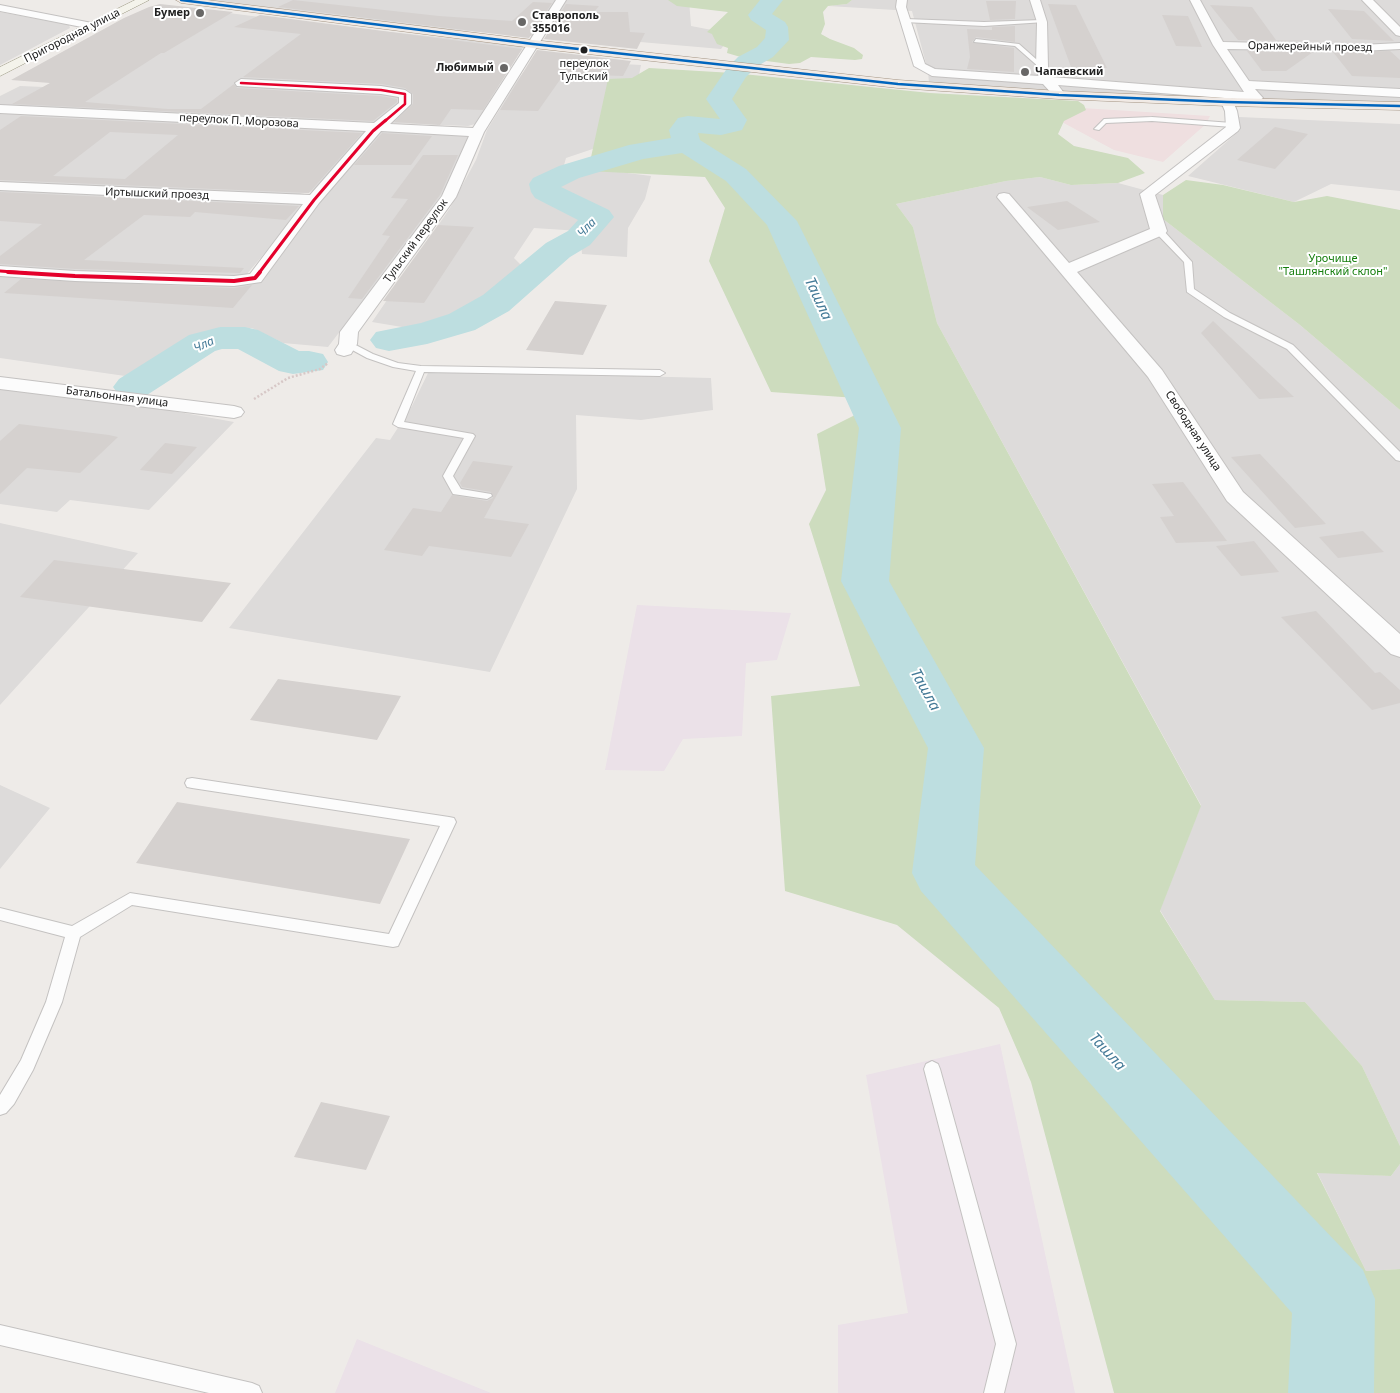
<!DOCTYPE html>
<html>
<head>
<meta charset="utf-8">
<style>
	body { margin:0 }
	canvas { display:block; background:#eeebe8 }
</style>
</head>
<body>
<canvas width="1400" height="1393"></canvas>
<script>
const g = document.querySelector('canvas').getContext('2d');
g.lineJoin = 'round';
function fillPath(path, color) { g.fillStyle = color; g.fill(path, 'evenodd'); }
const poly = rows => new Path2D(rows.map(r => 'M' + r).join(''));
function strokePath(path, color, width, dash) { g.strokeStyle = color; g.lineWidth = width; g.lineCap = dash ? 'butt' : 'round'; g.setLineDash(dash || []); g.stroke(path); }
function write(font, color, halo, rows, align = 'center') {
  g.font = font + ' "Noto Sans",sans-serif'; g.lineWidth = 4; g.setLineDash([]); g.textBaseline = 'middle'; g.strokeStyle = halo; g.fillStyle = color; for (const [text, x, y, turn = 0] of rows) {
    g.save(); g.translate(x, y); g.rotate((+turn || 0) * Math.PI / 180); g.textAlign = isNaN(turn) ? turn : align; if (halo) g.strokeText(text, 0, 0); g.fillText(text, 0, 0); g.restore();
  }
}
fillPath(poly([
	[212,0,557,0,532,36,442,29],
	[566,0,689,0,691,26,733,34,721,49,548,34],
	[852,0,1400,0,1400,103,1255,100,1052,92,929,84,928,71,912,11,828,6,847,4],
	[0,12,69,25,70,28,0,65],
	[229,13,313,24,524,46,475,124,468,126,0,107,0,96,20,86,44,87],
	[533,59,641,65,633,105,649,130,566,158,564,165,651,176,645,199,628,228,627,257,582,254,580,231,534,228,514,258,522,266,522,271,489,303,446,323,414,329,372,322,450,208,476,160,487,130,517,81],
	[0,111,368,130,314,191,290,196,0,183],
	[1239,117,1400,124,1400,191,1331,184,1294,202,1188,176,1240,130],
	[378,132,473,133,452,180,402,250,328,347,283,343,252,328,220,327,139,378,0,358,0,273,259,281,318,202],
	[1040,177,1071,185,1118,183,1163,195,1163,219,1300,325,1400,410,1400,1146,1362,1066,1305,1002,1215,1000,1160,910,1201,805,937,323,913,227,896,204,1006,181],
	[0,188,67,194,165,196,306,205,246,275,235,279,91,272,0,265],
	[429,371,711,378,713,410,641,420,576,415,577,489,490,672,229,628,376,438,390,440,412,406],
	[0,386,123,402,234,422,149,510,70,500,57,512,0,504],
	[0,523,138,553,0,705],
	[0,785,50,808,0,869],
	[1400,1164,1400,1269,1366,1271,1317,1172,1391,1176]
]), '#dddbda');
fillPath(poly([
	[1082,108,1210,116,1206,124,1163,162,1114,150,1060,121]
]), '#efdfe0');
fillPath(poly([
	[637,605,791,613,777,660,746,663,742,736,683,739,664,771,605,770],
	[1000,1044,1075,1393,838,1393,838,1325,908,1313,866,1075],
	[357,1339,491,1393,335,1393]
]), '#ebe1e8');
fillPath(poly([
	[668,0,852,0,847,4,828,6,823,12,825,24,821,34,830,39,854,48,863,55,862,59,855,60,811,57,800,63,789,64,744,58,727,53,728,48,717,44,712,34,707,32,728,12,677,6],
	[649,68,733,73,930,93,1078,101,1084,105,1086,110,1064,121,1058,134,1074,146,1128,158,1145,173,1118,183,1071,185,1040,177,1006,181,896,204,913,227,937,323,1201,806,1160,911,1215,1000,1305,1002,1362,1066,1400,1146,1400,1164,1391,1176,1317,1173,1366,1271,1400,1269,1400,1393,1114,1393,1031,1082,999,1008,897,925,785,891,771,696,860,686,809,524,826,490,817,434,885,400,771,392,709,261,725,208,705,177,588,171,608,79,632,78],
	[1186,180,1223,185,1294,202,1327,196,1400,210,1400,410,1300,325,1163,219,1163,195]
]), '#cddcbe');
fillPath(poly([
	[760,0,783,0,772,14,785,22,788,27,789,40,773,57,756,67,746,77,732,99,747,120,742,130,721,135,698,133,700,140,746,169,797,221,901,428,889,581,984,748,975,865,1363,1270,1375,1299,1374,1393,1288,1393,1292,1313,921,891,912,873,928,748,841,581,859,428,767,225,726,181,682,153,643,159,579,178,561,187,609,210,614,217,590,245,570,257,509,311,475,330,427,344,389,351,376,348,370,340,376,332,421,323,449,314,483,295,546,243,568,231,578,220,535,198,531,192,529,184,533,178,559,166,629,145,671,138,669,130,678,118,688,116,720,119,706,99,728,67,738,57,757,47,765,38,766,30,751,20,748,15,760,0],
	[220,327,245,327,258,330,299,351,309,351,323,354,328,362,323,370,293,374,279,371,238,349,222,349,215,351,147,395,133,399,119,395,113,387,119,379,189,335,220,327]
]), '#bddee0');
fillPath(poly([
	[293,0,439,16,512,21,533,2,552,3,529,38,278,7],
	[986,1,1016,1,1015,19,990,20],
	[160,4,233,12,164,53,161,53,85,102,168,109,201,109,234,84,237,88,381,96,397,99,397,102,373,121,12,104,50,83,11,80,124,18,149,7],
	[566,4,599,6,594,12,628,12,630,32,645,33,637,49,544,39],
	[1048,4,1076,5,1107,68,1071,67],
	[1210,5,1252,7,1276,40,1378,42,1238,40],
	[1328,9,1364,11,1394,41,1352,39],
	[260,15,522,49,483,110,451,109,440,125,394,122,413,104,413,94,405,88,381,84,243,77,301,34,234,27],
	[1162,15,1188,16,1202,47,1176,46],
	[1015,26,1015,42,976,37,972,42,1014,48,1014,72,967,69,970,57,967,29,992,30,992,27],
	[537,50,631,61,623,76,564,74,538,111,500,110],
	[1247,51,1313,52,1286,71,1262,71],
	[1390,51,1400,60,1400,78,1352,76,1333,52],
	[21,116,362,133,309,193,0,180,0,130],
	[110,132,178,135,125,179,53,176],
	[1275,127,1308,134,1275,169,1237,160],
	[382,133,432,136,411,165,354,165],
	[423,155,458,155,440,195,362,299,348,298,390,236,382,235,408,199,391,198],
	[0,192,299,206,286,220,195,212,190,217,144,215,84,260,244,268,240,273,75,269,0,264,0,256,42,224,0,221],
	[1067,201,1100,222,1058,230,1027,207],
	[438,225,474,227,424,303,383,301],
	[21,279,234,288,252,285,233,308,4,293],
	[555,301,607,305,583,355,526,350],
	[1213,321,1294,397,1259,399,1201,333],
	[19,424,109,435,118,437,80,473,27,468,0,494,0,441],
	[165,443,197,447,172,474,140,470],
	[1260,454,1326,524,1295,528,1231,457],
	[473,461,513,466,484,518,529,524,511,557,429,546,422,556,384,550,413,508,441,512,452,495,487,501,493,498,491,492,462,487,460,483],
	[1183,482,1227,541,1176,543,1160,517,1174,516,1152,484],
	[1363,531,1384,552,1338,558,1319,537],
	[1254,541,1279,572,1241,576,1216,546],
	[54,560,231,583,202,622,20,597],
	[1316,611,1375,673,1380,672,1400,690,1400,703,1372,710,1281,617],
	[278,679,401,696,377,740,250,720],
	[177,802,410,839,380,904,136,863],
	[321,1102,390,1116,366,1170,294,1157]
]), '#d5d1cf');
const lane = poly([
	[906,19,984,22,1042,20,1045,22,984,26,904,22,906,19],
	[976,39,1019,44,1045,67,1040,68,1015,46,974,42,976,39],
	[1152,117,1232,123,1235,125,1232,127,1152,121,1106,123,1099,130,1094,129,1104,119,1152,117],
	[1156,229,1162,229,1192,262,1194,289,1230,313,1293,345,1400,452,1400,461,1396,460,1287,349,1224,317,1187,292,1184,262,1156,233,1156,229],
	[348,341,373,354,398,363,421,366,660,370,665,373,660,376,424,372,404,422,473,434,475,436,453,476,461,489,491,494,492,496,487,499,453,494,443,476,464,438,398,427,393,424,416,371,393,367,367,358,345,346,345,342,348,341],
	[192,778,449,817,454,818,456,822,398,946,393,947,132,905,80,937,62,1002,33,1070,14,1104,6,1113,0,1115,0,1095,21,1060,46,1002,65,937,0,920,0,908,72,926,130,893,389,934,440,826,192,788,187,787,185,783,187,779,192,778],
	[932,1061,938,1064,940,1069,1016,1344,1004,1393,984,1393,996,1344,924,1069,926,1064,932,1061],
	[0,1325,252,1383,259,1386,262,1393,209,1393,0,1345,0,1325]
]);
const street = poly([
	[556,0,566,0,484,132,456,197,358,332,357,344,351,354,344,356,337,354,335,350,339,344,340,332,442,196,469,136,381,131,319,203,261,282,234,286,75,281,0,276,0,266,75,271,234,276,250,274,303,204,0,190,0,182,310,195,366,131,0,113,0,105,374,123,399,103,399,97,381,94,237,86,235,83,241,79,381,86,405,90,411,94,411,104,390,124,473,128,556,0],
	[897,0,907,0,906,7,925,64,935,69,1039,76,1036,67,1037,22,1030,0,1040,0,1047,22,1048,67,1052,77,1244,92,1213,45,1190,0,1200,0,1223,42,1361,45,1400,43,1400,49,1361,51,1227,49,1249,81,1400,89,1400,97,1255,89,1263,98,1257,102,1250,100,1058,85,1064,93,1058,97,1054,96,1043,84,932,76,914,66,896,7,897,0],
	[1362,0,1373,0,1400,27,1400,36,1396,35,1362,0],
	[0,5,92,23,98,26,92,29,0,11,0,5],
	[1227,98,1232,99,1237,111,1240,128,1238,131,1155,195,1167,231,1165,234,1077,272,1162,370,1243,492,1400,634,1400,657,1391,654,1227,501,1148,377,997,197,999,194,1004,193,1009,194,1069,263,1150,229,1140,194,1226,127,1225,111,1221,102,1227,98],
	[0,377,234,406,241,408,244,412,241,416,234,418,0,389,0,377]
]);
const secondary = poly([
	[135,0,149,0,0,76,0,67,135,0]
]);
const primary = poly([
	[176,0,207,0,533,40,898,80,1059,91,1227,98,1400,102,1400,110,1227,106,1059,99,898,88,533,48,181,3,176,0]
]);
strokePath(lane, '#c4c2c1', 2);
strokePath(street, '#c4c2c1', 2);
strokePath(secondary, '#999680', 1);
strokePath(primary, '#a49584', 1);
strokePath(poly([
	[254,399,288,378,320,369,328,363]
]), '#d7c8c7', 2.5, [2, 2]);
fillPath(lane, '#fcfcfc');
fillPath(street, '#fcfcfc');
fillPath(secondary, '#f4f3eb');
fillPath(primary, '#f1eae5');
strokePath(poly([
	[181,0,533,44,898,84,1059,95,1227,102,1400,106]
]), '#0065bd', 2.5);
strokePath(poly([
	[241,83,381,90,405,94,405,104,385,121]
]), '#e4002b', 2.5);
strokePath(poly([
	[0,271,26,273],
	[259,273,314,200,373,131,386,120]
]), '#e4002b', 3);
strokePath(poly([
	[8,272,75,276,234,281,255,278,260,272]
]), '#e4002b', 4);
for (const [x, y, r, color] of [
	[200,13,5,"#686766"],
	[522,22,5,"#686766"],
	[584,50,4.5,"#202020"],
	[504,68,5,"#686766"],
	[1025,72,5,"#686766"]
]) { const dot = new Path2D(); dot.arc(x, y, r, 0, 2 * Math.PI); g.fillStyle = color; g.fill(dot); strokePath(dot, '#fff', 2); }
write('bold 11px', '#202020', '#fff', [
	["Бумер",190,13],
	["Ставрополь",532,16,"left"],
	["355016",532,29,"left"],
	["Любимый",494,68],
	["Чапаевский",1035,72,"left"]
], 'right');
write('11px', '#202020', '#fff', [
	["Пригородная улица",72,36,-27],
	["Оранжерейный проезд",1310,47,1],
	["переулок П. Морозова",239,121,3],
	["Иртышский проезд",157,194,2],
	["Тульский переулок",416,241,-54],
	["Батальонная улица",117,397,7],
	["Свободная улица",1193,431,57]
]);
write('11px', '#202020', '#fff', [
	["переулок",584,64],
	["Тульский",584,77]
]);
write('11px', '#157e0d', '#fff', [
	["Урочище",1333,259],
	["\"Ташлянский склон\"",1333,272]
]);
write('italic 12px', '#447a97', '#fff', [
	["Чла",587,228,-46],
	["Чла",204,345,-24]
]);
write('italic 15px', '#447a97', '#fff', [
	["Ташла",818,299,65],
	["Ташла",925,690,61],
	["Ташла",1107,1052,47]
]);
</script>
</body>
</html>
